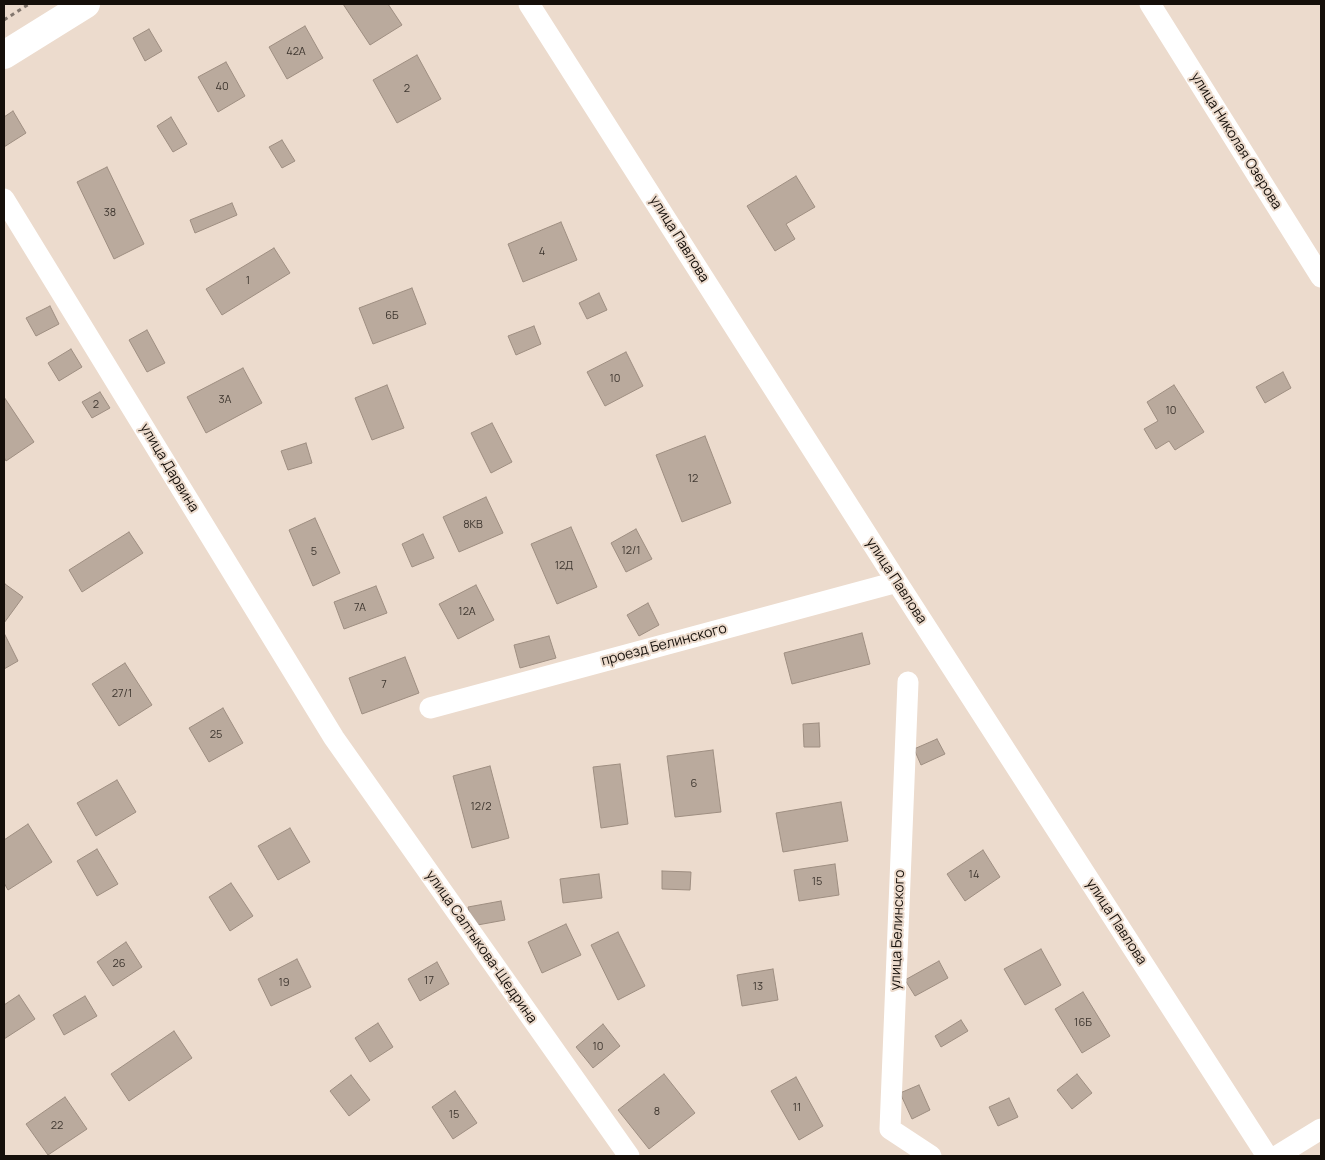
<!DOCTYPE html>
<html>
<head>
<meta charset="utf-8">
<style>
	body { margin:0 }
	#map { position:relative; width:1325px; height:1160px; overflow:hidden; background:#ecdbcd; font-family:Manrope,sans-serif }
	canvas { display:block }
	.frame { position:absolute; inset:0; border:5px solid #150f0a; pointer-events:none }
</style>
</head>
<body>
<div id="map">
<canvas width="1325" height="1160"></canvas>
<div class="frame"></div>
</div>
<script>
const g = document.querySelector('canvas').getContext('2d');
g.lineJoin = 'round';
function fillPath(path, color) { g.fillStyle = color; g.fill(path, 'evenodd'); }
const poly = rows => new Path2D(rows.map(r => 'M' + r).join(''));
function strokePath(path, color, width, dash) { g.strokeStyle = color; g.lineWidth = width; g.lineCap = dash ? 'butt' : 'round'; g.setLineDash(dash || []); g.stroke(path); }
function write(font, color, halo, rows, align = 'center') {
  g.font = font + ' Manrope,sans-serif'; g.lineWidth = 4; g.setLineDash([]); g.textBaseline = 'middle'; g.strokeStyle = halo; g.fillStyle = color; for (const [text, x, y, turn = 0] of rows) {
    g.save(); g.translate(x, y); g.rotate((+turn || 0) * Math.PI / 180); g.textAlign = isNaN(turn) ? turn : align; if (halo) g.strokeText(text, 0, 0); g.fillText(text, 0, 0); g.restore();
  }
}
const building = poly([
	[343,4,388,4,402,25,370,45,343,4],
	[305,26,323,58,287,79,269,47,305,26],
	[149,29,162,51,145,61,133,38,149,29],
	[417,55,441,99,397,123,373,80,417,55],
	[226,62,245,96,218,112,198,77,226,62],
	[13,111,26,133,4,147,4,117,13,111],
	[171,117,187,144,173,152,157,126,171,117],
	[282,140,295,161,282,168,269,147,282,140],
	[107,167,144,244,114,259,77,182,107,167],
	[796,176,815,207,786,224,795,239,775,251,747,206,796,176],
	[232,203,237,215,195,233,190,220,232,203],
	[561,222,577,260,523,282,508,244,561,222],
	[274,248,290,273,222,315,206,289,274,248],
	[412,288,426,324,373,344,359,308,412,288],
	[599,293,607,310,587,319,579,303,599,293],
	[50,306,59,324,36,336,26,318,50,306],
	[534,326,541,344,516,355,508,336,534,326],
	[147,330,165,363,147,372,129,340,147,330],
	[71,349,82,367,59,381,48,363,71,349],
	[626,352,643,386,605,406,587,372,626,352],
	[243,368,262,403,206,433,187,397,243,368],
	[1283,372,1291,388,1265,403,1256,387,1283,372],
	[387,385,404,428,372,440,355,398,387,385],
	[1174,385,1204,432,1175,450,1169,441,1156,449,1144,429,1158,421,1147,402,1174,385],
	[100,392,110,408,92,418,82,402,100,392],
	[4,397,34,442,6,461,4,457,4,397],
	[492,423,512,462,491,473,471,433,492,423],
	[705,436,731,503,682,522,656,455,705,436],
	[306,443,312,463,288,470,281,451,306,443],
	[486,497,503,533,459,552,443,517,486,497],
	[315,518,340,573,313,586,289,530,315,518],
	[571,527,597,587,557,604,531,544,571,527],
	[636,529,652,559,626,572,611,543,636,529],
	[129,532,143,553,82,592,69,570,129,532],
	[423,534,434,558,412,567,402,544,423,534],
	[5,584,23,597,4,623,4,585,5,584],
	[476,585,494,620,458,639,439,604,476,585],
	[376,586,387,613,344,629,334,602,376,586],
	[648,603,659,625,639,636,627,615,648,603],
	[4,633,18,661,4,669,4,633],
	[862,633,870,664,792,684,784,653,862,633],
	[549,636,556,658,520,668,514,645,549,636],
	[405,657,419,693,362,714,349,678,405,657],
	[125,663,152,705,119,726,92,684,125,663],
	[223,708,243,743,209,762,189,728,223,708],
	[819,723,820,747,804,747,803,724,819,723],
	[937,739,945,754,921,765,914,749,937,739],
	[713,750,721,812,675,817,667,756,713,750],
	[620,764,628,824,601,828,593,767,620,764],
	[490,766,509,838,472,848,453,776,490,766],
	[117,780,136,812,96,836,77,803,117,780],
	[841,802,848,841,783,852,776,813,841,802],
	[28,824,52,862,8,890,4,883,4,840,28,824],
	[290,828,310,862,278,880,258,846,290,828],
	[97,849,118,884,97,896,77,861,97,849],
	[983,850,1000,877,965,901,947,874,983,850],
	[835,864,839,895,799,901,794,870,835,864],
	[662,871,691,872,690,890,662,889,662,871],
	[599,874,602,898,563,903,560,879,599,874],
	[231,883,253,916,230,931,209,897,231,883],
	[501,901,505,920,472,926,468,907,501,901],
	[566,924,581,955,542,973,528,942,566,924],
	[618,932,645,986,618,1000,591,945,618,932],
	[126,942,142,967,113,986,97,962,126,942],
	[1041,949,1061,985,1025,1005,1004,969,1041,949],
	[297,959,311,987,271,1006,258,979,297,959],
	[939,961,948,978,915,996,905,980,939,961],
	[437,962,449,984,420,1001,408,979,437,962],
	[773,969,778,1000,742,1006,737,975,773,969],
	[1083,992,1110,1036,1082,1053,1055,1009,1083,992],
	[19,995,35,1019,4,1039,4,1005,19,995],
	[85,996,97,1016,64,1035,53,1015,85,996],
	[961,1020,968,1031,941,1047,935,1036,961,1020],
	[378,1023,393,1047,370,1062,355,1038,378,1023],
	[603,1024,620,1046,593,1068,576,1047,603,1024],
	[174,1031,192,1058,129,1101,111,1074,174,1031],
	[664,1074,695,1113,649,1149,618,1110,664,1074],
	[1077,1074,1092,1093,1072,1109,1057,1090,1077,1074],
	[351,1075,370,1100,349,1116,330,1091,351,1075],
	[796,1077,823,1126,799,1140,771,1091,796,1077],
	[919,1085,930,1110,912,1119,900,1093,919,1085],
	[455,1091,477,1123,453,1139,432,1107,455,1091],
	[65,1097,87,1129,48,1155,26,1124,65,1097],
	[1009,1098,1018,1117,998,1126,989,1107,1009,1098]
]);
fillPath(building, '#baaa9d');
strokePath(building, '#9e8e81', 1);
strokePath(poly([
	[4,20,29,4]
]), '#83776e', 3, [4, 4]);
strokePath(poly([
	[529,4,897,582,1267,1156],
	[1150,4,1321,277],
	[4,199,334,738,629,1156],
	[908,682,890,1129,931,1156],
	[430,708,897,582],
	[1277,1156,1321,1129]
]), '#fff', 21);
strokePath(poly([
	[4,55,86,4]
]), '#fff', 28);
write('11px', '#3e362f', null, [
	["42А",296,52],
	["40",222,87],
	["2",407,89],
	["38",110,213],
	["4",542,252],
	["1",248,281],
	["6Б",392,316],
	["10",615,379],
	["3А",225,400],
	["2",96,405],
	["10",1171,411],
	["12",693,479],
	["8КВ",473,525],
	["12/1",631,551],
	["5",314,552],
	["12Д",564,566],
	["7А",360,608],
	["12А",467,612],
	["7",384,685],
	["27/1",122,694],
	["25",216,735],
	["6",694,784],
	["12/2",481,807],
	["14",974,875],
	["15",817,882],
	["26",119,964],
	["17",429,981],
	["19",284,983],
	["13",758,987],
	["16Б",1083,1023],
	["10",598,1047],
	["11",797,1108],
	["8",657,1112],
	["15",454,1115],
	["22",57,1126]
]);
write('14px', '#150f0a', '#ecdbcd', [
	["улица Николая Озерова",1236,141,58],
	["улица Павлова",679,239,58],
	["улица Дарвина",169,468,59],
	["улица Павлова",896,581,57],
	["проезд Белинского",664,645,-15],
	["улица Павлова",1116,922,57],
	["улица Белинского",898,930,-88],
	["улица Салтыкова-Щедрина",481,947,55]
]);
</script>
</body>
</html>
